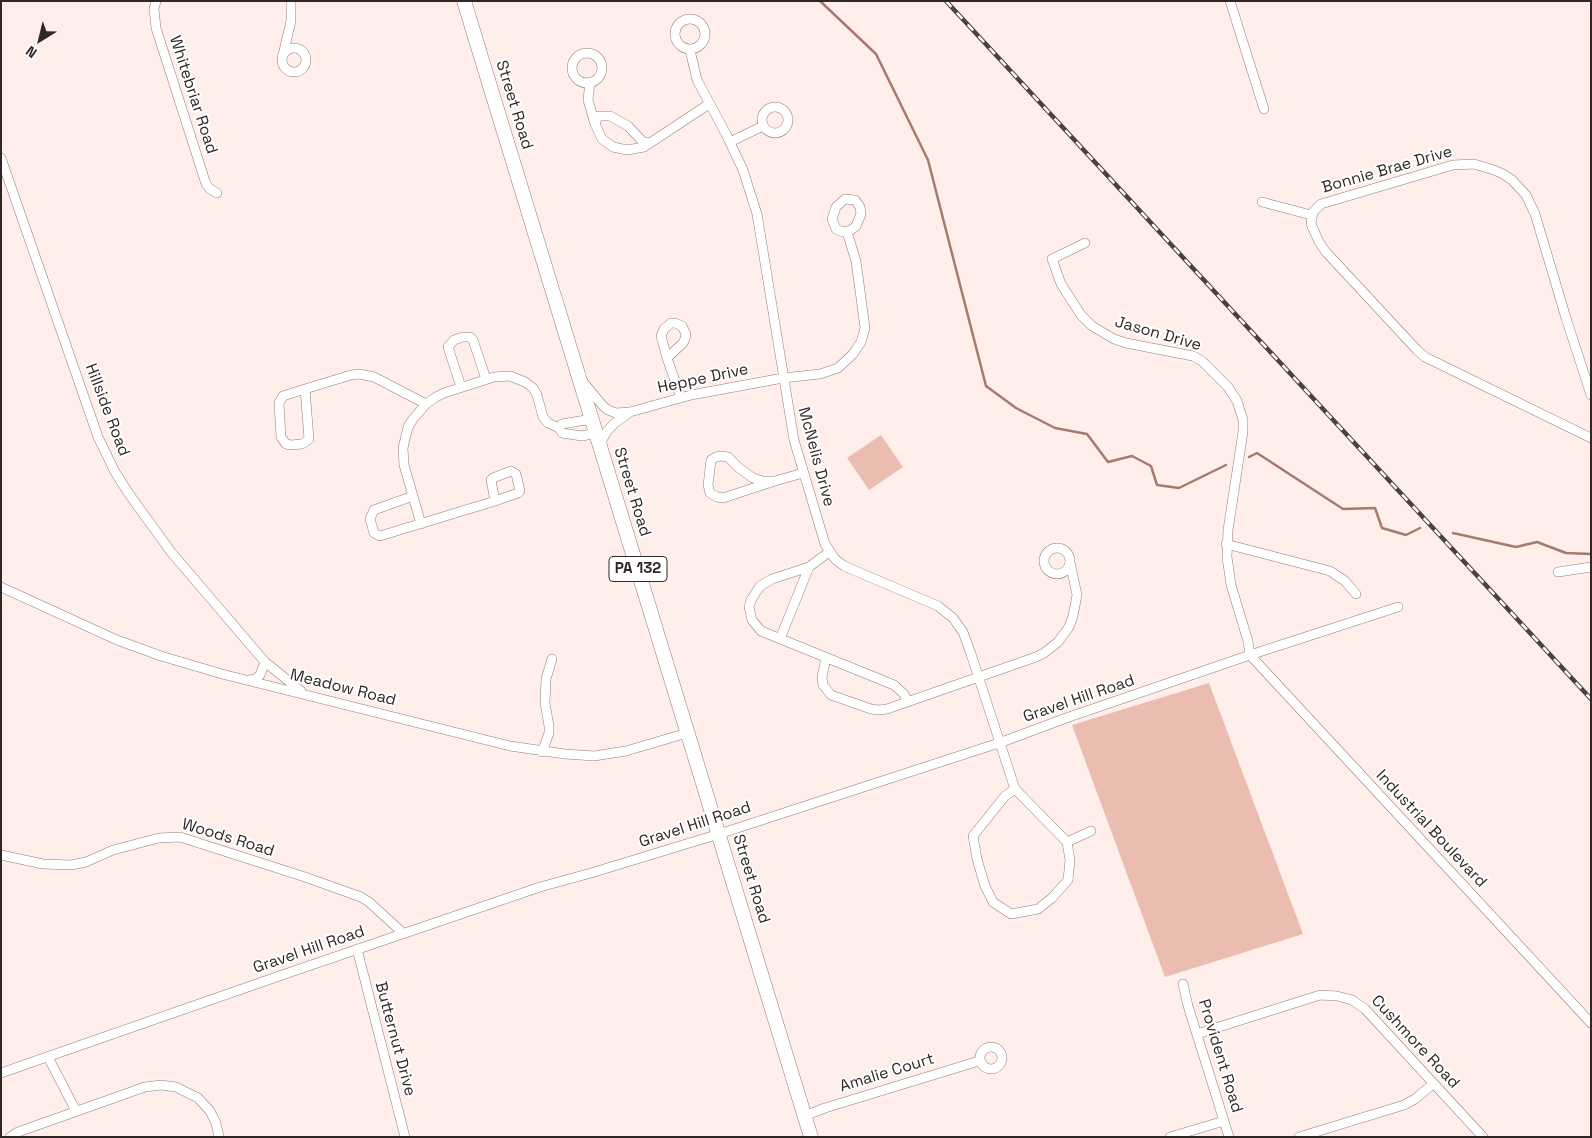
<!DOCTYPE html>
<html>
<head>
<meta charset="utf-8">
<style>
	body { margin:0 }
	#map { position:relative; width:1592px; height:1138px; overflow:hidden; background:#ffeeea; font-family:"Space Grotesk",sans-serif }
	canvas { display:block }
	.frame { position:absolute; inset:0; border:2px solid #2f2725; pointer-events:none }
	.north { position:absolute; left:15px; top:15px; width:50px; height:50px; -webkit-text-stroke:4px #fff; paint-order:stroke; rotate:216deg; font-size:14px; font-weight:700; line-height:20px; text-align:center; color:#2f2725 }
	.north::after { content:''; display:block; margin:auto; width:18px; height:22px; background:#2f2725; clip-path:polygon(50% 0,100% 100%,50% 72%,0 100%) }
</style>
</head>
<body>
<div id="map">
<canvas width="1592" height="1138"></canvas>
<div class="frame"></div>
<div class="north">N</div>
</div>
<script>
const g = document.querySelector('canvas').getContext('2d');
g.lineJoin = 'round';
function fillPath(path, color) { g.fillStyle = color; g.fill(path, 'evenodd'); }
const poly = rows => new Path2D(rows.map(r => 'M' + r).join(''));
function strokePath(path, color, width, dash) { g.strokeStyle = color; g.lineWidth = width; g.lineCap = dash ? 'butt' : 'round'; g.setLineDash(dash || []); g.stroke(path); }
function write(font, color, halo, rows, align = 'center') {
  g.font = font + ' "Space Grotesk",sans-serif'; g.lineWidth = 4; g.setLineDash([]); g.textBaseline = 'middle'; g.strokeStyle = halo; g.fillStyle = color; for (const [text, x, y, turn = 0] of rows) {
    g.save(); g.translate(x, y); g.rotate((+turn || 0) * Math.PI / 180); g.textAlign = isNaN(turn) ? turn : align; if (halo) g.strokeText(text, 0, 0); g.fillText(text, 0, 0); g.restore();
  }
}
fillPath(poly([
	[881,435,903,467,869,490,847,458],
	[1209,683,1303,934,1165,977,1072,725]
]), '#ebbdb1');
strokePath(poly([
	[820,1,876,54,928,160,986,386,1016,408,1055,428,1087,434,1108,462,1132,456,1151,466,1157,485,1179,488,1226,465],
	[1249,457,1257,453,1343,509,1375,508,1382,528,1406,535,1420,528],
	[1453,533,1516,547,1537,542,1566,553,1591,554]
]), '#a77a6e', 2.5);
const street = poly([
	[156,1,154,9,156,28,206,184,210,189,217,193],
	[1230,1,1264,109],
	'675 34a15 15 0 1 1 30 0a15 15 0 1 1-30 0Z',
	'282 60a12 12 0 1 1 24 0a12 12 0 1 1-24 0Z',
	[690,50,697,80,726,134,743,170,757,214,794,440,825,544,835,559,844,566,938,606,953,618,963,632,971,654,1015,789,1067,842,1070,860,1068,880,1052,898,1038,909,1011,914,993,902,985,886,977,859,973,836,1005,796,1015,789],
	'572 68a15 15 0 1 1 30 0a15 15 0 1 1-30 0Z',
	[283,55,291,21,291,1],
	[590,82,588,100,595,124,602,139,613,147,627,150,644,147,650,143],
	'762 120a13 13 0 1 1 26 0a13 13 0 1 1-26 0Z',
	[595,124,597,118,599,116,610,116,628,126,643,142,650,143,709,104],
	[730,142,763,126],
	[1,158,98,437,115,472,129,494,171,552,265,662],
	[845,199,855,200,860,207,861,214,856,226,851,230,843,232,836,229,832,219,836,207,845,199],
	[1262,202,1311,215],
	[1085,243,1052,259,1061,284,1081,315,1092,326,1114,339,1126,343,1193,356,1202,361,1228,387,1237,401,1243,420,1243,432,1228,530,1227,557,1231,585,1248,641,1250,655,1591,1023],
	[671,323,675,323,682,326,686,334,685,339,683,343,667,358,661,336,664,329,671,323],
	[667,358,681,398],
	[584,383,603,406,608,410,616,413,630,412,691,395,783,378,820,374,838,368,853,354,861,342,865,328,856,261,847,232],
	[461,387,448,347,454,340,463,337,470,337,473,340,486,379],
	[305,389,309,439,302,444,291,445,286,444,281,437,279,403,283,396,305,389],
	[305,389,351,375,360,374,374,377,426,404],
	[1591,395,1566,318,1535,214,1526,195,1512,180,1503,174,1494,170,1474,164,1453,165,1321,204,1313,212,1311,224,1319,242,1326,252,1417,350,1425,357,1591,438],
	[559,428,562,424,592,419],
	[602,447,602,440,607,431,615,423,630,412],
	[721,456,728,457,739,468,753,478,762,481,775,481,723,498,717,497,710,493,708,485,711,460,716,457,721,456],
	[511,471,516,474,520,491,518,493,495,501,491,480,493,478,511,471],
	[775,481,803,473],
	[413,496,374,510,370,519,374,533,380,536,495,501],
	[421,524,404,465,403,448,408,427,413,419,426,404,436,397,444,393,494,377,510,376,525,382,533,388,537,395,543,417,548,423,559,428,562,433,582,436,596,433],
	[1226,544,1330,571,1345,581,1356,594],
	'1044 561a13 13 0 1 1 26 0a13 13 0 1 1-26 0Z',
	[829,552,809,567,772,579,760,586,751,600,749,607,752,620,761,631,894,685,904,694,908,702],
	[1558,572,1591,567],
	[1,587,117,640,161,656,222,674,510,746,565,754,594,756,626,751,687,733],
	[780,639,809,567],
	[826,658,822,677,823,685,831,695,871,709,879,710,887,709,1036,657,1044,653,1058,642,1069,627,1073,616,1077,595,1070,562],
	[249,680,255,679,260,675,265,662,301,691],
	[542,752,549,733,549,726,545,703,546,679,552,659],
	[1067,842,1091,831],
	[1,855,43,864,71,865,86,862,113,850,159,838,180,837,305,877,361,897,369,902,403,933],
	[357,949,405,1137],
	[1183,984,1188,1006,1229,1137],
	[1197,1034,1320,995,1337,996,1352,1000,1365,1009,1483,1137],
	'980 1058a11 11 0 1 1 22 0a11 11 0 1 1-22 0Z',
	[48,1057,76,1111],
	[1,1073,285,974,540,887,591,873,719,834,999,743,1069,717,1250,655,1398,607],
	[804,1116,825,1108,979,1061],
	[10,1137,18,1132,145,1087,161,1085,176,1087,198,1098,210,1111,216,1123,219,1137],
	[1170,1137,1224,1121],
	[1299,1137,1404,1105,1415,1099,1433,1084]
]);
const primary = poly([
	[464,1,811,1137]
]);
strokePath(street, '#907e79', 10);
strokePath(primary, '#907e79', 15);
strokePath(street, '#fff', 9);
strokePath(primary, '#fff', 14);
const rail = poly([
	[946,1,1591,699]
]);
strokePath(rail, '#4b423f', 4.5);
strokePath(rail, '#fff', 2.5, [8]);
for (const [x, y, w] of [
	[638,569,58]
]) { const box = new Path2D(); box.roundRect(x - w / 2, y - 12.5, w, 25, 4); g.fillStyle = '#fff'; g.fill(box); strokePath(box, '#2f2725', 1); }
write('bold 15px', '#2f2725', null, [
	["PA 132",638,569]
]);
write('16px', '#2f2725', '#fff', [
	["Whitebriar Road",193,95,72],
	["Street Road",514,105,73],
	["Bonnie Brae Drive",1387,170,-16],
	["Jason Drive",1158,334,16],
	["Heppe Drive",703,379,-12],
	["Hillside Road",107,410,69],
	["McNelis Drive",816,457,75],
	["Street Road",632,492,73],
	["Meadow Road",343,688,14],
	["Gravel Hill Road",1079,699,-19],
	["Gravel Hill Road",695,825,-18],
	["Industrial Boulevard",1431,829,47],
	["Woods Road",228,838,17],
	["Street Road",751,879,73],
	["Gravel Hill Road",309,950,-19],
	["Butternut Drive",395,1039,75],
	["Cushmore Road",1415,1042,47],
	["Provident Road",1220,1056,73],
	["Amalie Court",887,1073,-17]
]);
</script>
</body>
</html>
